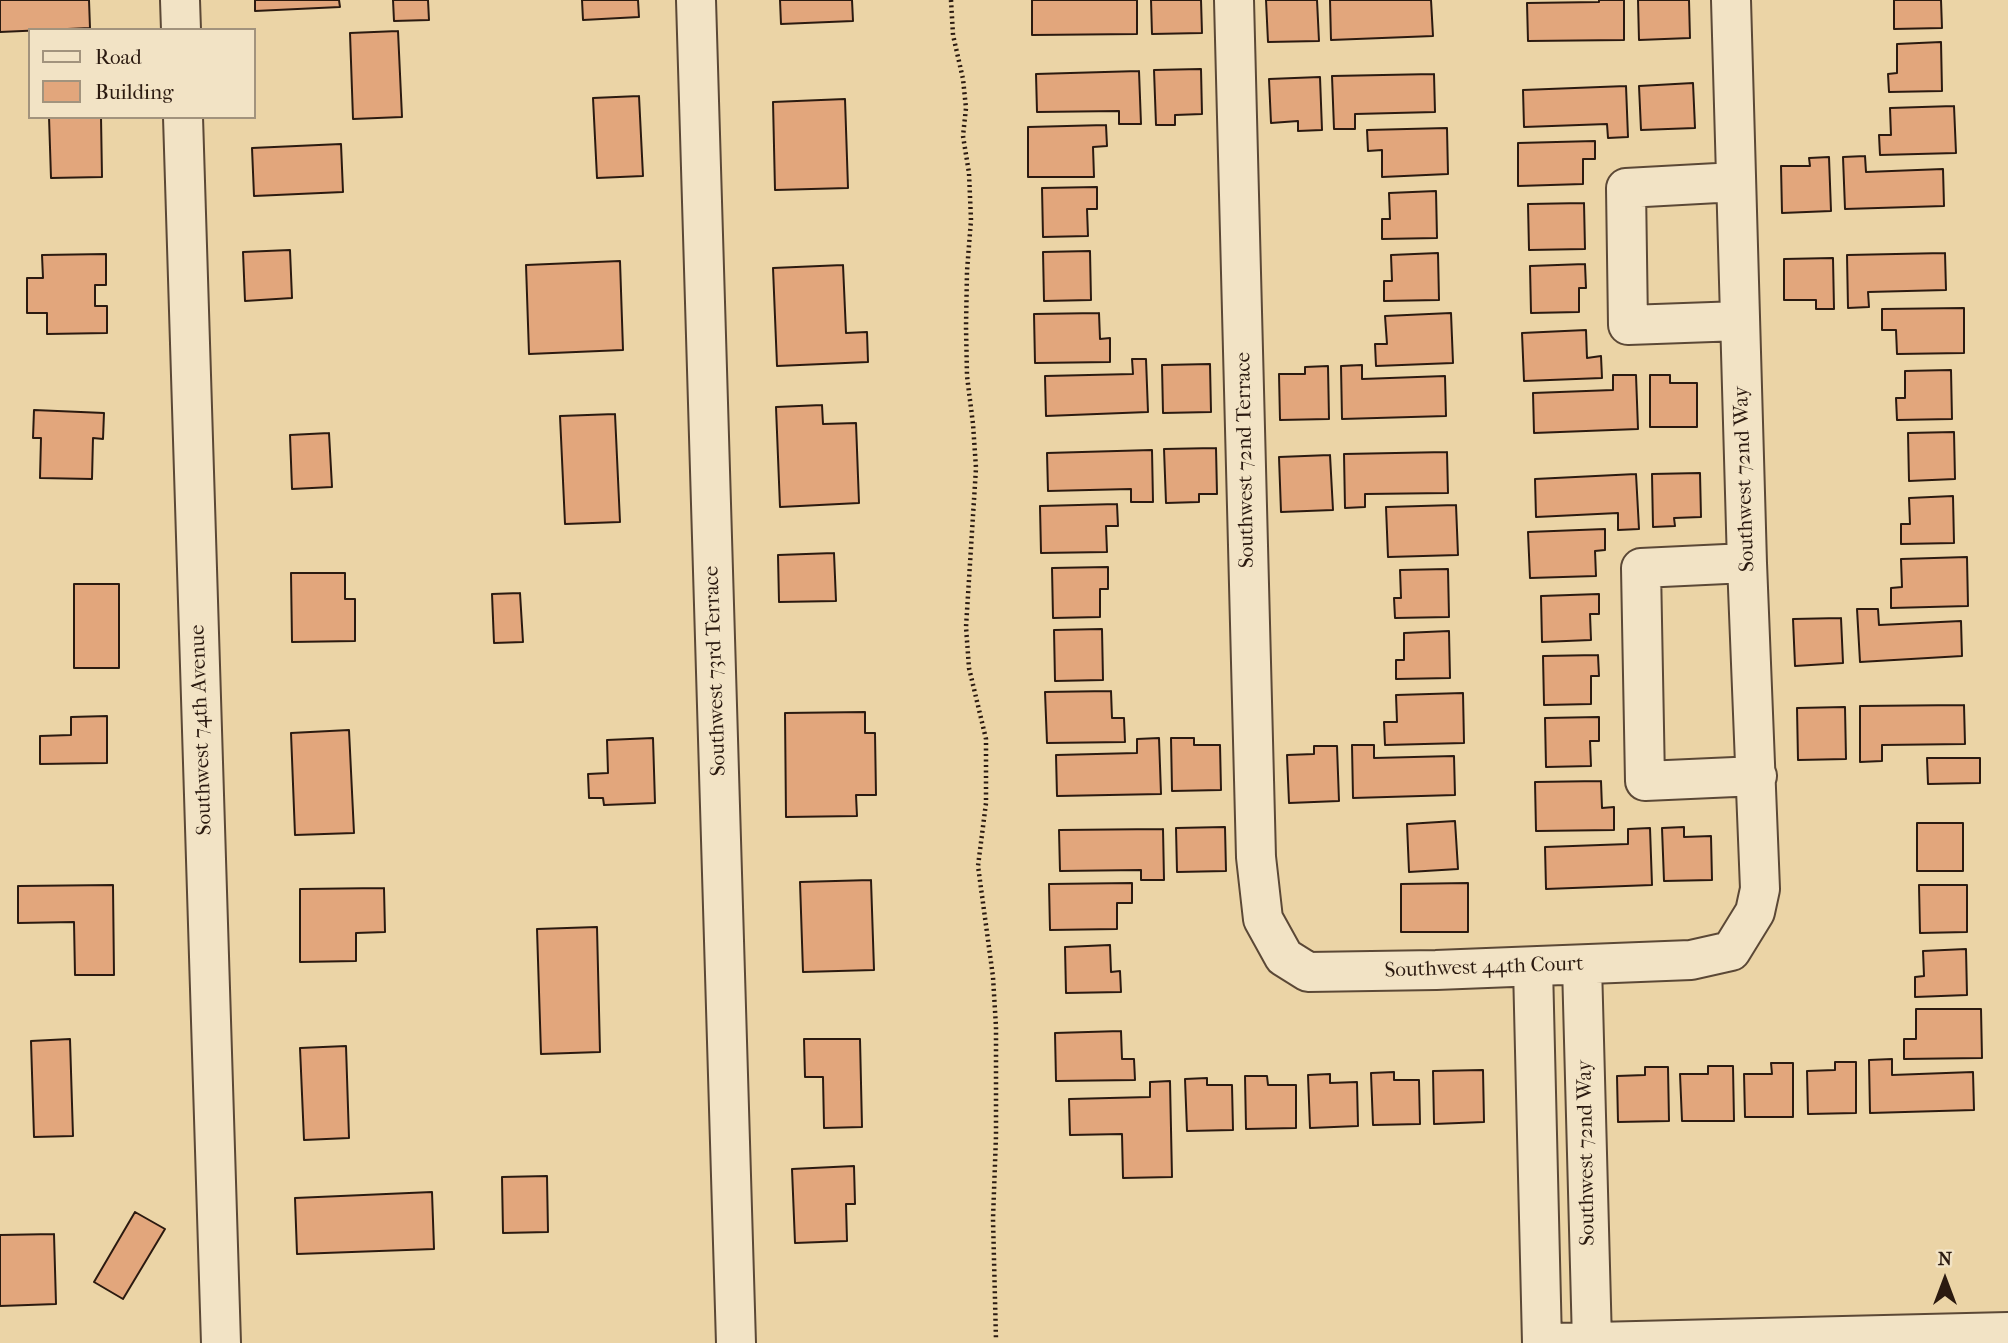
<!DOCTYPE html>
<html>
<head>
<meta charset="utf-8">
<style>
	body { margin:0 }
	#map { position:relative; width:2008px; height:1343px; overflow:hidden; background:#ebd4a6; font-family:"IM FELL French Canon",serif }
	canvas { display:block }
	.legend { position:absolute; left:28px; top:28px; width:228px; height:91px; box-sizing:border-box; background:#f2e3c5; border:2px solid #a2937d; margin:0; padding:9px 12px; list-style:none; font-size:21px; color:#2b1a10 }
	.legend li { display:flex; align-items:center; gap:14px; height:35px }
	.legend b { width:35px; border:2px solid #a2937d }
	.north { position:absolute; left:1910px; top:1245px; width:70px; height:70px; -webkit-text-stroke:5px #f2e3c5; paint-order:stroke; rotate:0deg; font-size:19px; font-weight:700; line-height:28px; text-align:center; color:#2b1a10 }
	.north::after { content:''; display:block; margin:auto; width:24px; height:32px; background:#2b1a10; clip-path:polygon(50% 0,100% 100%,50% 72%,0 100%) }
</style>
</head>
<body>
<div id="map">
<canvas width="2008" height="1343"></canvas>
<ul class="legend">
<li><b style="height:9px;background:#f2e3c5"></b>Road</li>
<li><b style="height:19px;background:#e2a67c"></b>Building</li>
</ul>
<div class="north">N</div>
</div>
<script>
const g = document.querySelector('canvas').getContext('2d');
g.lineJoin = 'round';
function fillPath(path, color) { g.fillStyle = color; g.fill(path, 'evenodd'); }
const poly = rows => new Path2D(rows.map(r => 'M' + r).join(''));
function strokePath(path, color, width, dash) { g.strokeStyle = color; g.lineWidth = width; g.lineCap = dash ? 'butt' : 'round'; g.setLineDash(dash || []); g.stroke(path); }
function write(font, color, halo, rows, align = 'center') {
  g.font = font + ' "IM FELL French Canon",serif'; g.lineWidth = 7; g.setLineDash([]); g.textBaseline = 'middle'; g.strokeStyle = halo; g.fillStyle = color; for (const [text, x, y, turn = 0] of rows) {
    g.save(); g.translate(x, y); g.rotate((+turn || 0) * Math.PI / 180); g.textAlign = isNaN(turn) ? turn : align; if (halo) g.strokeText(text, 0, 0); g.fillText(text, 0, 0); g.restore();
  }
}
const building = poly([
	[0,0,89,0,90,28,0,32,0,0],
	[255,0,339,0,340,7,255,11,255,0],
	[393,0,428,0,429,20,394,21,393,0],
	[582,0,638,0,639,17,583,20,582,0],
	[780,0,852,0,853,21,781,24,780,0],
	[1032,0,1137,0,1137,34,1032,35,1032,0],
	[1151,0,1201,0,1202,33,1152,34,1151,0],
	[1266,0,1317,0,1319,41,1268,42,1266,0],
	[1330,0,1431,0,1433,36,1331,40,1330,0],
	[1599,0,1624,0,1624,40,1528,41,1527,3,1599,2,1599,0],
	[1638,0,1689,0,1690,38,1639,40,1638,0],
	[1894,0,1941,0,1942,28,1894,29,1894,0],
	[398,31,402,117,353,119,350,33,398,31],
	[1941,42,1942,91,1889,92,1888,74,1897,73,1897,44,1941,42],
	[1201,69,1202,114,1175,115,1175,125,1156,125,1154,70,1201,69],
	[1139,71,1141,124,1119,124,1119,111,1037,112,1036,74,1139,71],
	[1434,74,1435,112,1355,114,1355,129,1334,129,1332,76,1434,74],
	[1320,77,1322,130,1298,131,1298,121,1271,123,1269,79,1320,77],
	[1693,83,1695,128,1641,130,1639,86,1693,83],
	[1626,86,1628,137,1608,138,1607,124,1524,127,1523,90,1626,86],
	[639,96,643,176,597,178,593,98,639,96],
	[845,99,848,188,775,190,773,102,845,99],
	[1954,106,1956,153,1880,155,1879,135,1891,135,1890,108,1954,106],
	[49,117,101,117,102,177,51,178,49,117],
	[1106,125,1107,146,1093,147,1094,177,1028,177,1028,127,1106,125],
	[1447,128,1448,174,1382,177,1382,150,1368,151,1367,130,1447,128],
	[1595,141,1595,159,1583,159,1583,184,1518,186,1518,143,1595,141],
	[341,144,343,192,254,196,252,148,341,144],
	[1865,156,1866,172,1943,169,1944,206,1845,209,1843,157,1865,156],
	[1829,157,1831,211,1782,213,1781,166,1810,166,1809,158,1829,157],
	[1097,187,1097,209,1087,209,1088,236,1043,237,1042,188,1097,187],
	[1436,191,1437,238,1382,239,1382,219,1390,219,1389,193,1436,191],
	[1584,203,1585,249,1529,250,1528,204,1584,203],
	[290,250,292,298,245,301,243,252,290,250],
	[1090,251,1091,300,1044,301,1043,252,1090,251],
	[1438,253,1439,300,1384,301,1384,281,1392,281,1391,255,1438,253],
	[1945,253,1946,290,1868,292,1869,307,1848,308,1847,255,1945,253],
	[106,254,106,285,95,285,95,306,107,306,107,333,47,334,47,313,27,313,27,278,43,278,42,255,106,254],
	[1833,258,1834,309,1816,309,1816,300,1784,300,1784,259,1833,258],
	[620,261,623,350,529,354,526,265,620,261],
	[1585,264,1586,288,1579,288,1579,312,1531,313,1530,266,1585,264],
	[843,265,846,333,867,332,868,362,777,366,773,268,843,265],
	[1964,308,1964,353,1897,354,1896,330,1882,330,1882,309,1964,308],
	[1099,313,1100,339,1110,338,1110,362,1035,363,1034,314,1099,313],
	[1451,313,1453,363,1376,366,1375,344,1387,344,1385,316,1451,313],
	[1586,330,1587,358,1601,356,1602,378,1524,381,1522,333,1586,330],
	[1132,359,1146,359,1148,412,1046,416,1045,376,1133,374,1132,359],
	[1210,364,1211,412,1163,413,1162,365,1210,364],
	[1362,365,1362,379,1445,376,1446,416,1342,419,1341,366,1362,365],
	[1328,366,1329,419,1280,420,1279,374,1305,374,1305,367,1328,366],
	[1951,370,1952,419,1897,420,1896,398,1905,398,1905,371,1951,370],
	[1613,375,1636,375,1638,429,1534,433,1533,393,1613,390,1613,375],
	[1650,375,1670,375,1670,383,1697,383,1697,427,1650,427,1650,375],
	[822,405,823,424,856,423,859,503,780,507,776,407,822,405],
	[34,410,104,413,103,439,93,438,92,479,40,478,41,438,33,438,34,410],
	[615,414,620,522,565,524,560,416,615,414],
	[1954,432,1955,479,1909,481,1908,433,1954,432],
	[329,433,332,487,292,489,290,435,329,433],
	[1216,448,1217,494,1199,494,1199,502,1166,503,1164,449,1216,448],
	[1152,450,1153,502,1131,502,1131,489,1048,491,1047,453,1152,450],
	[1447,452,1448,493,1365,494,1365,507,1345,508,1344,454,1447,452],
	[1330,455,1333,510,1281,512,1279,457,1330,455],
	[1700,473,1701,517,1674,518,1675,526,1653,527,1652,474,1700,473],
	[1636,474,1639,529,1618,530,1618,513,1536,517,1535,479,1636,474],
	[1953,496,1954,543,1901,544,1901,524,1910,524,1909,498,1953,496],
	[1117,504,1118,526,1106,526,1107,552,1041,553,1040,506,1117,504],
	[1456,505,1458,555,1388,557,1386,507,1456,505],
	[1605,529,1605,550,1595,551,1596,576,1530,578,1528,532,1605,529],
	[834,553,836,601,779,602,778,555,834,553],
	[1967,557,1968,606,1891,608,1891,588,1902,587,1901,559,1967,557],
	[1108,567,1108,589,1100,589,1100,617,1053,618,1052,568,1108,567],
	[1448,569,1449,617,1395,618,1394,598,1401,598,1400,570,1448,569],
	[291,573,345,573,345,599,355,599,355,641,292,642,291,573],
	[74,584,119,584,119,668,74,668,74,584],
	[520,593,523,642,494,643,492,594,520,593],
	[1599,594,1599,614,1590,614,1591,640,1542,642,1541,596,1599,594],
	[1857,609,1878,609,1879,625,1961,621,1962,656,1860,662,1857,609],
	[1841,618,1843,663,1795,666,1793,619,1841,618],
	[1102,629,1103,680,1055,681,1054,630,1102,629],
	[1449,631,1450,678,1396,679,1396,660,1404,660,1404,633,1449,631],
	[1598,655,1599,676,1591,676,1591,704,1544,705,1543,656,1598,655],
	[1111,691,1112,718,1124,718,1125,742,1047,743,1045,692,1111,691],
	[1463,693,1464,743,1385,745,1384,722,1397,722,1396,695,1463,693],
	[1964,705,1965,744,1882,745,1882,761,1860,762,1860,706,1964,705],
	[1845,707,1846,759,1798,760,1797,708,1845,707],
	[865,712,865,733,875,733,876,795,856,795,857,816,786,817,785,713,865,712],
	[107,716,107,763,40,764,40,736,71,735,71,717,107,716],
	[1599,717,1599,741,1590,741,1591,766,1546,767,1545,718,1599,717],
	[349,730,354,833,295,835,291,733,349,730],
	[653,738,655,803,604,805,603,798,589,798,588,774,608,773,607,740,653,738],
	[1159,738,1161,794,1057,796,1056,755,1137,753,1137,739,1159,738],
	[1171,738,1194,738,1194,745,1220,745,1221,790,1172,791,1171,738],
	[1352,745,1374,745,1374,758,1454,756,1455,795,1353,798,1352,745],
	[1314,746,1337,746,1339,801,1289,803,1287,755,1314,754,1314,746],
	[1927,758,1980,758,1980,783,1928,784,1927,758],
	[1601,781,1602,808,1614,807,1614,830,1536,831,1535,782,1601,781],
	[1455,821,1458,869,1409,872,1407,824,1455,821],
	[1917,823,1963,823,1963,871,1917,871,1917,823],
	[1225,827,1226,871,1177,872,1176,828,1225,827],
	[1684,827,1684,837,1711,836,1712,880,1664,881,1662,828,1684,827],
	[1650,828,1652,885,1546,889,1545,847,1628,844,1628,829,1650,828],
	[1163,829,1164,880,1141,880,1141,870,1060,871,1059,830,1163,829],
	[871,880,874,970,803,972,800,882,871,880],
	[1132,883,1132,903,1117,903,1117,929,1050,930,1049,884,1132,883],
	[1468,883,1468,932,1401,932,1401,884,1468,883],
	[113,885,114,975,75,975,74,922,18,923,18,886,113,885],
	[1919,885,1967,885,1967,932,1920,933,1919,885],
	[384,888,385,932,356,933,356,961,300,962,300,889,384,888],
	[597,927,600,1052,541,1054,537,929,597,927],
	[1110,945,1111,972,1120,971,1121,992,1066,993,1065,947,1110,945],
	[1966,949,1967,995,1915,997,1915,977,1924,976,1923,951,1966,949],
	[1916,1009,1981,1009,1982,1058,1904,1059,1904,1039,1916,1039,1916,1009],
	[1121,1031,1122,1059,1134,1059,1135,1080,1056,1081,1055,1033,1121,1031],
	[70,1039,73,1136,34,1137,31,1041,70,1039],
	[804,1039,860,1039,862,1127,824,1128,823,1077,805,1077,804,1039],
	[346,1046,349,1138,304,1140,300,1048,346,1046],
	[1892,1059,1892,1075,1973,1072,1974,1110,1870,1113,1869,1060,1892,1059],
	[1835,1062,1856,1062,1856,1113,1808,1114,1807,1071,1835,1070,1835,1062],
	[1771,1063,1793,1063,1793,1117,1745,1117,1744,1074,1772,1074,1771,1063],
	[1708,1066,1733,1066,1734,1121,1682,1121,1680,1074,1708,1074,1708,1066],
	[1645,1067,1668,1067,1669,1121,1618,1122,1617,1076,1645,1075,1645,1067],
	[1483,1070,1484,1122,1434,1124,1433,1071,1483,1070],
	[1394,1072,1394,1080,1419,1080,1420,1124,1373,1125,1371,1073,1394,1072],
	[1330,1074,1330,1083,1357,1082,1358,1126,1310,1128,1308,1075,1330,1074],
	[1245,1076,1267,1076,1268,1085,1296,1085,1296,1128,1246,1129,1245,1076],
	[1207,1078,1207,1085,1232,1085,1233,1130,1187,1131,1185,1079,1207,1078],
	[1170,1081,1172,1177,1123,1178,1122,1134,1070,1135,1069,1099,1150,1097,1150,1082,1170,1081],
	[854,1166,855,1204,846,1204,847,1241,795,1243,792,1169,854,1166],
	[547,1176,548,1232,503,1233,502,1177,547,1176],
	[432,1192,434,1249,297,1254,295,1198,432,1192],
	[135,1212,165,1229,123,1299,94,1282,135,1212],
	[54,1234,56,1304,0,1306,0,1235,54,1234]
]);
fillPath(building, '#e2a67c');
strokePath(building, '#2b1a10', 2);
const minor = poly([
	[180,0,181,30],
	[696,0,736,1343],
	[1234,0,1256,857,1263,919,1284,957,1308,972,1436,970,1691,960,1731,951,1755,912,1760,889,1747,563,1731,0],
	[183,117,221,1343],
	[1736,182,1626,188,1628,325,1740,321],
	[1747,563,1641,568,1645,781,1757,776],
	[1582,965,1592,1342],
	[1533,967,1542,1343],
	[1554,1343,2008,1332]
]);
strokePath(minor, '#5b4836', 42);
strokePath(poly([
	[951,0,953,35,963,79,966,108,963,136,969,173,971,220,967,271,966,327,967,376,973,424,976,468,966,627,969,668,986,739,986,803,978,866,993,977,996,1027,996,1136,993,1219,996,1340]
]), '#2b1a10', 4.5, [2, 3.5]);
strokePath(minor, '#f2e3c5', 38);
write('21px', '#2b1a10', '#f2e3c5', [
	["Southwest 72nd Terrace",1246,460,-91],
	["Southwest 72nd Way",1745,479,-92],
	["Southwest 73rd Terrace",716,671,-92],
	["Southwest 74th Avenue",202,730,-92],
	["Southwest 44th Court",1484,968,-2],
	["Southwest 72nd Way",1587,1153,-91]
]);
</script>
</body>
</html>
